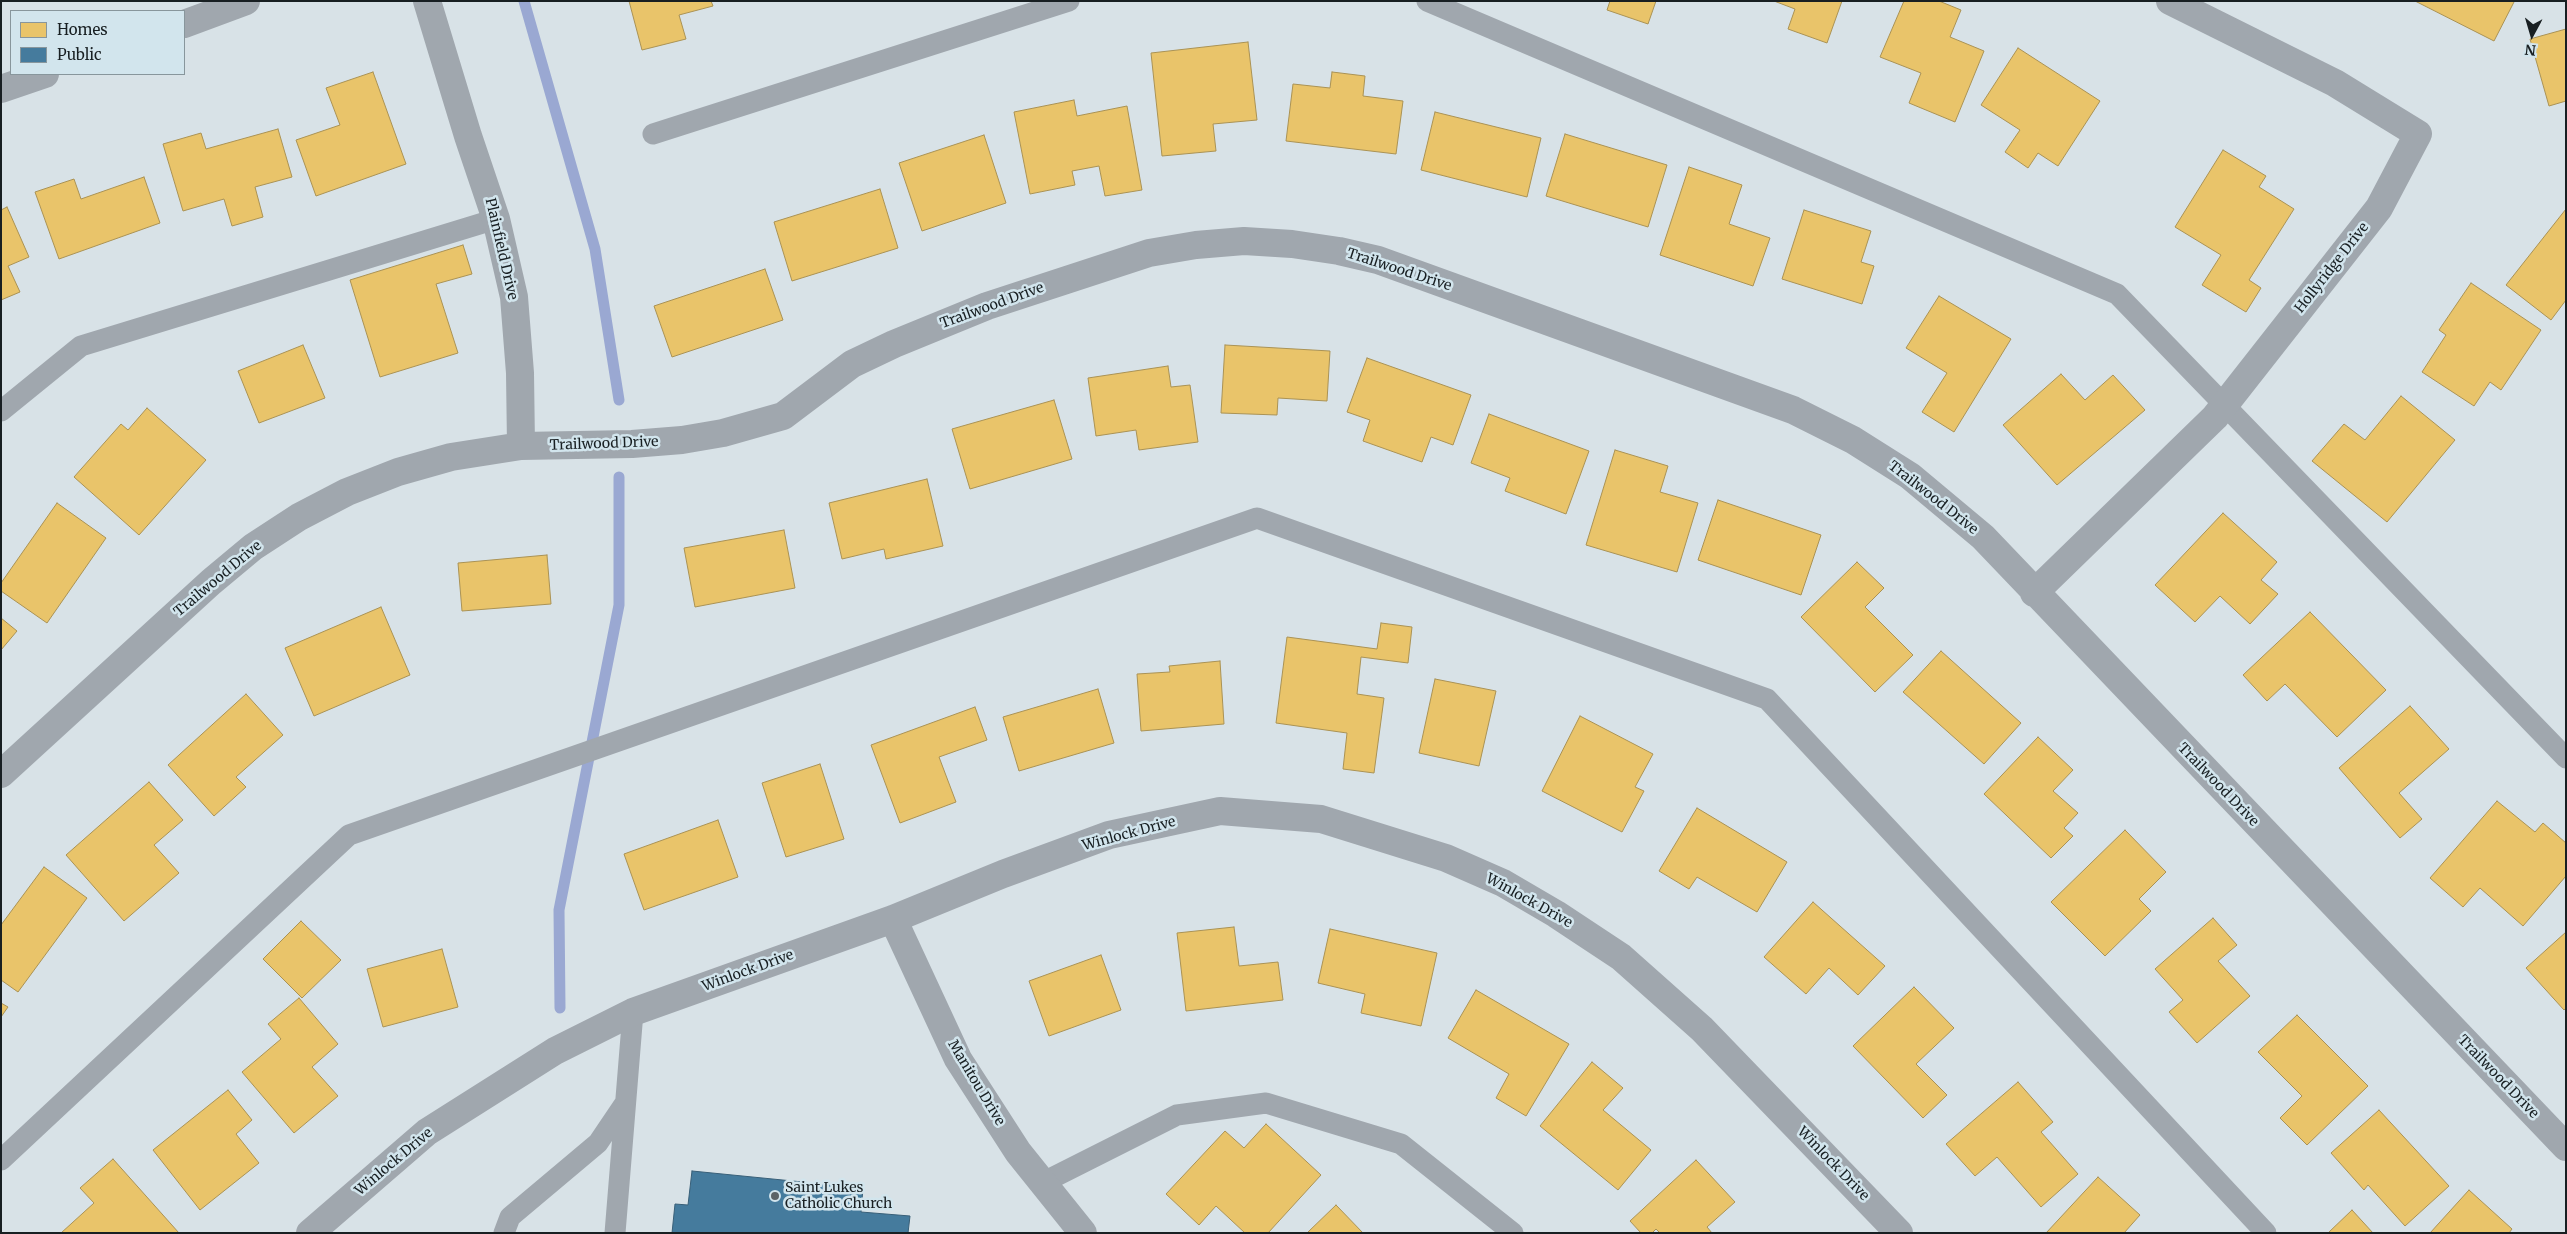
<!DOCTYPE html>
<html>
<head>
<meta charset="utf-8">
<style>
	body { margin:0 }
	#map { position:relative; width:2567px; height:1234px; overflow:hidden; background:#d8e2e7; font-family:Merriweather,serif }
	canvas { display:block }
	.frame { position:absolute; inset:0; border:2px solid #181f22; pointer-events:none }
	.legend { position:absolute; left:10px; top:10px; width:175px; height:65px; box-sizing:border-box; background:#d2e5ed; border:1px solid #88969c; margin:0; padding:6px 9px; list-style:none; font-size:15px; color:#181f22 }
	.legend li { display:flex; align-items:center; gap:10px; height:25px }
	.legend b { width:25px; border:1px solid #88969c }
	.north { position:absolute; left:2507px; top:10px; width:50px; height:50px; -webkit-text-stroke:4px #d2e5ed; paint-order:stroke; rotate:186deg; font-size:14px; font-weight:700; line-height:20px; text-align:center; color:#181f22 }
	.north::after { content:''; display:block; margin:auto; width:18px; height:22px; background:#181f22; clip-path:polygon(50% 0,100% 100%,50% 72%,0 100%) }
</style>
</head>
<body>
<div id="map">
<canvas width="2567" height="1234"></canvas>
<div class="frame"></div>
<ul class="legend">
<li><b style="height:14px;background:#e9c46a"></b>Homes</li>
<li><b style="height:14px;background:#457b9d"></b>Public</li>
</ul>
<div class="north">N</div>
</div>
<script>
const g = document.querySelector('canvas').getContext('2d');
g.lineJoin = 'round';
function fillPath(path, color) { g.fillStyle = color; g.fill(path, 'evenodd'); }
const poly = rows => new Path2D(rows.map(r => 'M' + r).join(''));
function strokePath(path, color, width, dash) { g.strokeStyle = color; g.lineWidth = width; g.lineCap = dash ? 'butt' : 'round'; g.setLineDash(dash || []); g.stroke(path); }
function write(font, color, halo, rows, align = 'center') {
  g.font = font + ' Merriweather,serif'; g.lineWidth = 5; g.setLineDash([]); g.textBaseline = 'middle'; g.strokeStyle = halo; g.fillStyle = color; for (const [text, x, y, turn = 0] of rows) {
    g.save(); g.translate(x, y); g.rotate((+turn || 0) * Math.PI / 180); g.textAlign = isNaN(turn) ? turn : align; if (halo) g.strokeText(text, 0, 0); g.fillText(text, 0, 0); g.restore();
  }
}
const homes = poly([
	[629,1,711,1,713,6,679,15,686,39,642,50,629,1],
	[1610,1,1656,1,1648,24,1607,10,1610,1],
	[1774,1,1842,1,1827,43,1788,29,1795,9,1774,1],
	[1904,1,1939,1,1961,10,1950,37,1984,51,1955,122,1909,103,1921,73,1880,57,1904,1],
	[2415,1,2513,1,2514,2,2494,41,2415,1],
	[2566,29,2566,101,2549,106,2530,39,2566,29],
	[1248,42,1257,120,1213,124,1216,151,1162,156,1151,53,1248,42],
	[2018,48,2100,101,2058,166,2038,153,2028,168,2005,152,2020,130,1981,105,2018,48],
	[373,72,406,164,316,196,296,140,340,125,326,88,373,72],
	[1332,72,1365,76,1363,96,1403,101,1396,154,1286,141,1293,84,1330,88,1332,72],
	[1074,100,1077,116,1127,106,1142,190,1105,196,1099,166,1072,171,1075,185,1030,194,1014,112,1074,100],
	[1435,112,1541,138,1527,197,1421,170,1435,112],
	[278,129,292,177,255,187,263,217,232,226,224,199,183,211,163,144,201,133,206,149,278,129],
	[1565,134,1667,165,1648,227,1546,196,1565,134],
	[984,135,1006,203,922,231,899,163,984,135],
	[2223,150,2266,176,2259,187,2294,209,2249,280,2261,288,2246,312,2202,285,2221,255,2175,227,2223,150],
	[1689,167,1742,185,1729,224,1770,238,1753,286,1660,255,1689,167],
	[144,177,160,223,59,259,35,192,74,179,81,199,144,177],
	[880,189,898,248,792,281,774,222,880,189],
	[7,207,29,257,8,266,20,292,1,300,1,210,7,207],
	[2566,209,2566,300,2551,320,2506,285,2566,209],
	[1804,210,1871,231,1861,262,1874,266,1862,304,1782,279,1804,210],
	[463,245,472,274,436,284,458,353,380,377,350,280,463,245],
	[765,269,783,320,672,357,654,306,765,269],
	[2471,283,2541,330,2501,390,2490,382,2474,406,2422,372,2446,335,2439,330,2471,283],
	[1939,296,2011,339,1954,432,1922,412,1947,373,1906,348,1939,296],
	[303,345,325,398,259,423,238,371,303,345],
	[1225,345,1330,351,1327,401,1278,398,1277,415,1221,413,1225,345],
	[1367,358,1471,395,1453,445,1431,437,1422,462,1363,441,1370,420,1347,412,1367,358],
	[1168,366,1171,387,1190,385,1198,442,1139,450,1136,430,1096,436,1088,378,1168,366],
	[2061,374,2085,400,2113,375,2145,410,2057,485,2003,425,2061,374],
	[2401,396,2455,440,2387,522,2312,461,2344,424,2365,440,2401,396],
	[1054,400,1072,459,970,489,952,429,1054,400],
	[147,408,206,460,139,535,74,477,121,424,128,430,147,408],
	[1489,414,1589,451,1566,514,1505,491,1510,478,1471,463,1489,414],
	[1615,450,1668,466,1660,492,1698,503,1677,572,1586,545,1615,450],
	[927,479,943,546,886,559,884,549,842,559,829,503,927,479],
	[1718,500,1821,535,1801,595,1698,560,1718,500],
	[57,503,106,538,47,623,1,591,1,583,57,503],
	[2223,513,2277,562,2261,580,2278,594,2250,624,2220,596,2195,622,2155,585,2223,513],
	[784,530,795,588,695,607,684,548,784,530],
	[547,555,551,604,462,611,458,563,547,555],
	[1857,562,1884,588,1865,607,1913,655,1875,692,1801,617,1857,562],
	[381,607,410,675,314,716,285,648,381,607],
	[2310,612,2386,690,2337,737,2285,684,2267,701,2243,675,2310,612],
	[1,618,17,631,1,650,1,618],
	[1381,623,1412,627,1408,663,1361,657,1357,694,1384,698,1374,773,1343,769,1347,733,1276,723,1287,637,1377,649,1381,623],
	[1941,651,2021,723,1984,764,1903,692,1941,651],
	[1220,661,1224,724,1141,731,1137,674,1170,672,1169,666,1220,661],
	[1435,679,1496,691,1479,766,1419,753,1435,679],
	[1098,689,1114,743,1019,771,1003,717,1098,689],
	[246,694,283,735,236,777,246,787,214,816,168,765,246,694],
	[2410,706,2449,749,2399,793,2422,819,2400,838,2339,768,2410,706],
	[975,707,987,740,939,757,956,802,900,823,871,745,975,707],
	[1580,716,1653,754,1635,787,1644,791,1622,832,1542,791,1580,716],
	[2038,737,2073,770,2053,791,2078,813,2064,828,2073,836,2051,858,1984,794,2038,737],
	[820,764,844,839,786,857,762,783,820,764],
	[149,782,183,820,154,845,179,873,124,921,66,855,149,782],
	[2497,801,2535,832,2543,823,2566,843,2566,876,2523,926,2480,888,2463,907,2430,878,2497,801],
	[1697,808,1787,862,1757,912,1697,877,1689,889,1659,871,1697,808],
	[718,820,738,877,644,910,624,854,718,820],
	[2125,830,2166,872,2139,899,2151,911,2105,956,2051,902,2125,830],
	[44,867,87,898,18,992,1,980,1,925,44,867],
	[1813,902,1885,966,1858,995,1829,968,1806,994,1764,957,1813,902],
	[2213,918,2237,945,2218,961,2250,996,2197,1043,2169,1012,2183,1000,2155,969,2213,918],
	[301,921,341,960,302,998,263,959,301,921],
	[1234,927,1239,966,1278,962,1283,1000,1186,1011,1177,933,1234,927],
	[1330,929,1437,953,1421,1026,1361,1013,1365,994,1318,983,1330,929],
	[2566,932,2566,1008,2564,1010,2526,968,2566,932],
	[442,949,458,1007,383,1027,367,969,442,949],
	[1101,955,1121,1010,1049,1036,1029,981,1101,955],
	[1914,987,1954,1028,1916,1064,1947,1095,1923,1118,1853,1046,1914,987],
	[1476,990,1569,1044,1526,1116,1496,1098,1509,1074,1448,1038,1476,990],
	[299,998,338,1044,312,1067,338,1096,294,1133,242,1072,281,1039,268,1024,299,998],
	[1,1003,8,1007,1,1017,1,1003],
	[2297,1015,2368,1086,2307,1145,2280,1118,2302,1096,2258,1052,2297,1015],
	[1592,1062,1623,1088,1603,1110,1651,1150,1618,1190,1540,1126,1592,1062],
	[2018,1082,2053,1122,2041,1132,2078,1174,2041,1207,1997,1157,1975,1176,1946,1144,2018,1082],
	[228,1090,252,1120,236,1134,259,1163,200,1210,153,1150,228,1090],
	[2379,1110,2449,1186,2405,1226,2368,1185,2364,1190,2331,1153,2379,1110],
	[1266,1124,1321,1175,1268,1233,1245,1233,1216,1206,1199,1225,1166,1194,1225,1131,1244,1148,1266,1124],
	[113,1159,179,1233,61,1233,94,1203,80,1188,113,1159],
	[1696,1160,1735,1202,1707,1227,1712,1233,1660,1233,1656,1229,1652,1233,1641,1233,1630,1221,1696,1160],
	[2098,1177,2140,1215,2124,1233,2046,1233,2098,1177],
	[2469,1190,2512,1229,2509,1233,2430,1233,2469,1190],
	[1336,1205,1363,1233,1307,1233,1336,1205],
	[2352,1210,2373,1233,2328,1233,2352,1210]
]);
fillPath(homes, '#e9c46a');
strokePath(homes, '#aa9254', 1);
const public = poly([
	[692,1171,863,1188,861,1212,910,1216,908,1233,672,1233,675,1204,688,1205,692,1171]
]);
fillPath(public, '#457b9d');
strokePath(public, '#385f78', 1);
strokePath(poly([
	[524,1,595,249,619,400],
	[560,1008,559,910,619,605,619,477]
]), '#9aa8d2', 11);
strokePath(poly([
	[1427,1,2117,294,2566,758],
	[653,134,1069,1],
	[1,411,81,346,496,219],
	[1,1160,349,835,1257,518,1767,699,2266,1233],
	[1042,1183,1177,1115,1266,1103,1401,1144,1513,1233],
	[504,1233,510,1217,598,1143,625,1103],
	[615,1233,633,1012]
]), '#a0a7ae', 21);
strokePath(poly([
	[427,1,468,136,496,219,514,297,520,373,521,446],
	[184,24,246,1],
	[1,89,45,74],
	[2034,593,2215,417,2379,208,2418,134,2335,83,2170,1],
	[1,774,211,582,253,547,299,517,347,492,398,472,451,457,521,446,632,444,682,440,723,433,783,416,852,364,894,344,987,306,1149,253,1196,245,1244,241,1292,244,1339,251,1378,260,1793,410,1853,440,1910,476,1983,537,2566,1147],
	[893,919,958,1059,1018,1152,1083,1233],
	[310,1233,427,1132,555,1051,633,1012,893,919,1003,874,1109,835,1220,811,1321,819,1446,858,1503,883,1556,914,1621,957,1702,1029,1899,1233]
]), '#a0a7ae', 28);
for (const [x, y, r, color] of [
	[775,1196,5,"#5b6367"]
]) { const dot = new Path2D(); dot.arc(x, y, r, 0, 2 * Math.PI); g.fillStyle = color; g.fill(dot); strokePath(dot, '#d2e5ed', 2); }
write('14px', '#181f22', '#d2e5ed', [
	["Plainfield Drive",501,249,77],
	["Hollyridge Drive",2332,268,-52],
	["Trailwood Drive",1399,270,18],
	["Trailwood Drive",992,306,-20],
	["Trailwood Drive",604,444,-2],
	["Trailwood Drive",1933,498,38],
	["Trailwood Drive",218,579,-40],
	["Trailwood Drive",2218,785,46],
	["Winlock Drive",1129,834,-15],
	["Winlock Drive",1529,901,29],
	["Winlock Drive",748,971,-20],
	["Trailwood Drive",2498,1077,46],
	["Manitou Drive",976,1083,59],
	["Winlock Drive",394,1162,-40],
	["Winlock Drive",1833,1164,46]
]);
write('14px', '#181f22', '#d2e5ed', [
	["Saint Lukes",785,1188],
	["Catholic Church",785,1204]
], 'left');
</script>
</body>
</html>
